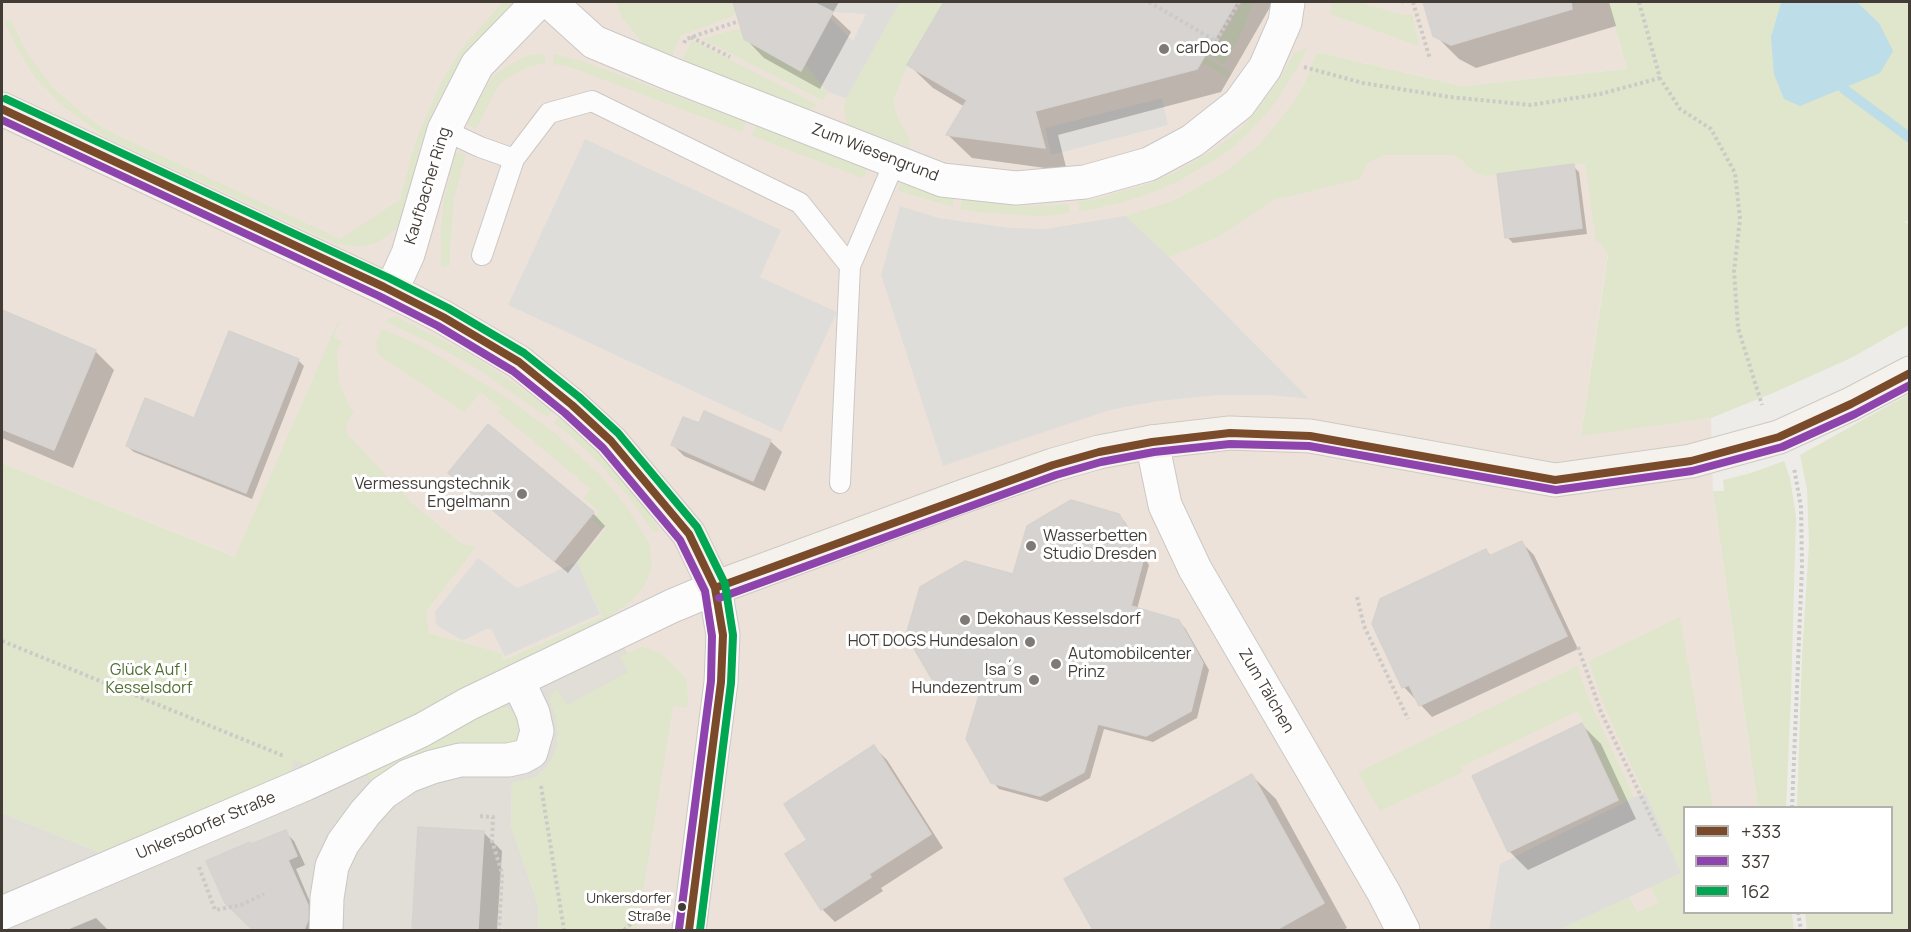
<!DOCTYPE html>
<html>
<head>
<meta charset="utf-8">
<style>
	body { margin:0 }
	#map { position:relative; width:1911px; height:932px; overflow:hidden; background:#eeece9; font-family:Manrope,sans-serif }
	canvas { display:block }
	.frame { position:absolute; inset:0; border:3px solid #433c36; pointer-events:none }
	.legend { position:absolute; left:1683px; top:806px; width:210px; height:108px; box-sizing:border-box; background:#fff; border:2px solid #b4b1af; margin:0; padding:8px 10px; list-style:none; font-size:18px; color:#433c36 }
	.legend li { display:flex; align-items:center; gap:12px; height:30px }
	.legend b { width:30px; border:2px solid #b4b1af }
</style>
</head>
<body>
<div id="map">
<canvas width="1911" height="932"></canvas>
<div class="frame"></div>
<ul class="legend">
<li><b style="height:8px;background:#7a4b2a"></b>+333</li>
<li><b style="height:8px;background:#8e44ad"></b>337</li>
<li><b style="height:8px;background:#00a651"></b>162</li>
</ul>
</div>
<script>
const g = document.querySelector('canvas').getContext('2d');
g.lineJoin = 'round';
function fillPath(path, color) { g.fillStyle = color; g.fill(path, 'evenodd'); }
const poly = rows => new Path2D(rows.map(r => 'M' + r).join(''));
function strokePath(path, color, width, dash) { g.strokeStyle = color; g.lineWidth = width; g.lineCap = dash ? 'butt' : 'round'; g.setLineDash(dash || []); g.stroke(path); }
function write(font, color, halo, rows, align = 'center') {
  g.font = font + ' Manrope,sans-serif'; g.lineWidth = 6; g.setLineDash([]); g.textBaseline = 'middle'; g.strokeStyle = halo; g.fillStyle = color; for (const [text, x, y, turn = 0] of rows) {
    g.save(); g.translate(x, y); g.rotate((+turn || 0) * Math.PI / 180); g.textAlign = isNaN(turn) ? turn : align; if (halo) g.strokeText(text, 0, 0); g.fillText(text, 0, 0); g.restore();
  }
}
fillPath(poly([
	[610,616,637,672,556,718,558,733,557,746,553,758,546,768,534,778,512,783,511,825,538,904,538,930,2,930,2,813,94,850,104,856,294,759,305,764,335,751,351,752]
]), '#e1ddd7');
fillPath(poly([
	[2,2,1608,2,1627,69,1462,86,1317,52,1303,86,1627,124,1581,435,1711,418,1713,491,1758,807,1684,808,1684,912,1712,930,637,930,639,912,637,672,624,645,602,616,504,660,500,653,429,633,235,557,2,463]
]), '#ede2da');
fillPath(poly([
	[503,2,509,2,511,5,471,46,460,61,434,109,420,146,406,206,402,218,396,228,387,236,376,243,360,247,337,244,105,137,63,106,34,76,15,44,5,22,10,19,28,54,53,88,87,117,108,131,340,239,400,200,415,143,440,84,462,48],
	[616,2,739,2,735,9,736,13,732,16,680,36,672,57,644,44,622,18],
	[900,2,944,2,907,65,893,101,898,119,908,135,910,146,908,147,847,124,844,109,846,98],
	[1102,2,1113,2,1225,69,1230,73,1228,78],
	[1119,2,1140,2,1217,46,1243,2,1253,2,1243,30,1224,64],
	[1332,2,1358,2,1403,15,1412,14,1419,46,1330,14],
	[1608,2,1787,2,1781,3,1879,23,1857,2,1909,2,1910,220,1904,222,1909,224,1909,325,1851,358,1773,393,1711,418,1581,436,1608,255,1603,246,1596,241,1585,163,1486,176,1475,173,1462,160,1453,155,1384,155,1367,163,1360,179,1274,200,1218,237,1169,257,1033,277,900,206,938,218,1009,228,1046,229,1125,216,1173,201,1224,173,1260,144,1294,102,1303,86,1317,52,1462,86,1627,69],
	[741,29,749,34,746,40,800,71,805,64,828,92,825,98,822,100,702,39,730,31],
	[692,40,818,105,809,110,682,61],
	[1307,48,1299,65,1275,103,1260,121,1236,145,1218,158,1177,182,1148,194,1121,203,1079,212,1078,202,1096,199,1145,185,1174,173,1214,150,1243,127,1254,114,1281,77,1295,52],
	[545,53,545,63,525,68,506,79,498,86,476,129,467,124,491,79,501,70,523,57],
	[554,54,579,60,746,122,742,132,570,67,553,64],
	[756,126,868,169,862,178,752,136],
	[456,152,466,154,454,199,450,248,450,266,441,267,441,228,444,199],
	[901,182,954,198,953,207,898,191],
	[962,199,1019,206,1069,204,1070,213,1041,216,984,213,960,209],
	[397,317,466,352,506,378,552,411,547,417,481,371,433,344,386,322,390,318],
	[338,321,340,322,333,337,342,341,338,348,337,358,339,381,347,403,354,411,348,420,346,430,349,436,413,504,462,544,476,547,426,611,429,633,501,653,504,660,602,616,577,562,605,530,593,520,599,511,583,498,591,489,578,479,579,476,575,476,498,412,501,409,481,392,464,412,380,356,377,352,376,344,382,329,420,345,504,396,555,433,599,474,626,506,650,544,652,567,645,585,629,603,610,616,612,621,351,752,335,751,305,764,294,760,290,779,104,856,94,850,2,813,2,463,235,557],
	[1909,394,1909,930,1807,930,1805,913,1892,912,1892,808,1797,807,1802,657,1809,543,1807,489,1800,455],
	[558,417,598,451,637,495,660,530,654,533,628,496,598,462,568,433,554,423],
	[1784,461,1790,478,1796,516,1791,697,1786,807,1758,807,1713,491,1724,491,1723,480,1751,473],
	[1680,617,1713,807,1684,808,1684,912,1792,913,1794,930,1558,930,1629,897,1637,912,1658,903,1651,887,1681,873,1604,706,1589,661],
	[642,647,658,652,665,657,686,678,688,698,687,708,673,706,637,930,538,930,538,904,511,825,512,783,534,778,546,768,553,758,557,746,558,733,556,718,550,702,551,693,557,689,567,705,628,672,620,656],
	[1577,666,1590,702,1634,798,1622,804,1578,711,1461,767,1463,772,1380,811,1358,772],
	[498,706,509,708,522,722,521,743,373,785,366,771]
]), '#dfe6cb');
fillPath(poly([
	[813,2,900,2,846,98,828,92,805,64,830,18,853,41,866,14,833,12],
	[1162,98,1168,125,1051,155,1045,128],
	[585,139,781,230,760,277,837,312,781,432,508,305],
	[900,206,938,218,1009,228,1046,229,1125,216,1169,257,1309,399,1269,395,1218,395,1159,401,1125,407,1107,411,943,466,881,275],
	[478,558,517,588,577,562,600,614,505,656,491,629,486,629,466,639,462,640,436,625,435,612],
	[1645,792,1681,873,1558,930,1489,930,1500,864]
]), '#dfddda');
fillPath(poly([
	[1787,2,1857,2,1879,23,1893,51,1880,73,1800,106,1784,99,1774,74,1771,37,1781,3]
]), '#bddde8');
fillPath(poly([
	[734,2,839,2,832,14,851,32,820,89,764,58,745,38],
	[946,2,1273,2,1221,92,1058,135,1067,171,972,158,948,135,965,107,933,88,909,65],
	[1425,2,1609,2,1616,26,1476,68,1459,59,1435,35],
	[1573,166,1579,172,1587,234,1513,243,1507,237],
	[2,312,95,351,114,370,73,468,2,438],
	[298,360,304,366,252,499,134,452,127,446,195,420],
	[699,425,770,441,782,452,765,491,684,456,673,445],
	[450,473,593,513,605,526,568,573,463,486],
	[1118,515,1125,522,1149,565,1137,609,1178,621,1185,628,1209,670,1197,718,1153,742,1104,729,1090,778,1047,802,999,789,993,782,980,696,940,685,933,678,1014,576],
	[1521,542,1534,555,1578,649,1432,717,1404,687,1486,550,1491,556],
	[1582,725,1601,744,1636,819,1528,870,1509,851],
	[874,747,887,760,943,848,881,888,883,891,835,922,822,909,809,840],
	[1252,776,1276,799,1347,928,1342,930,1095,930,1067,880],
	[420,828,483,832,502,851,497,930,414,930],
	[285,832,294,841,305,865,296,869,316,916,316,930,255,930,226,902,252,846],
	[96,918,108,930,67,930]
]), '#0003');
strokePath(poly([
	[1838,77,1844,89,1910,138]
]), '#bddde8', 10);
const building = poly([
	[733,2,813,2,833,12,801,71,744,39,733,2],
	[944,2,1236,2,1197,69,1035,111,1045,148,946,135,967,100,907,65,944,2],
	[1423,2,1571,2,1572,9,1451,45,1433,36,1423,2],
	[1574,164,1582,228,1505,238,1497,174,1574,164],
	[2,310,96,350,54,450,2,429,2,310],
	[229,331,299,359,246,493,126,446,145,398,194,418,229,331],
	[704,411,771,440,753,481,671,445,683,417,699,423,704,411],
	[488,424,594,512,554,561,448,473,488,424],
	[1071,500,1119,514,1144,557,1131,606,1179,620,1203,663,1191,711,1146,736,1098,724,1084,772,1040,796,991,783,966,739,980,692,932,679,906,635,920,587,965,561,1013,574,1027,526,1071,500],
	[1522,541,1567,636,1419,706,1409,685,1402,688,1372,624,1380,599,1486,549,1489,556,1522,541],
	[1582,723,1618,800,1508,852,1472,776,1582,723],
	[874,745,931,834,869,874,871,877,821,910,785,854,807,840,784,804,874,745],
	[1252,774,1324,903,1276,930,1093,930,1064,879,1252,774],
	[418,827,484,831,478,930,412,930,418,827],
	[286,830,297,856,288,860,308,905,308,920,304,930,253,930,225,903,206,861,250,842,251,844,286,830]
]);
fillPath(building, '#d6d3d0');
strokePath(building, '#d6d3cf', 1.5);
const lane = poly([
	[444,130,480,147,514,159,549,113,592,101,800,203,850,266],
	[482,255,514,159],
	[840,483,850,266,895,161]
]);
const street = poly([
	[550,2,594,42,671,74,942,180,1016,188,1085,182,1149,164,1192,141,1239,104,1265,68,1285,22,1288,2],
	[391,291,408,254,444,130,477,65,538,2],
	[1152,442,1165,505,1195,569,1384,893,1403,930],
	[2,913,305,784,422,730,468,704,672,606,715,588,723,635,721,682,689,930],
	[326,930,327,898,332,866,343,843,365,813,383,793,408,776,432,767,460,760,508,760,522,757,531,752,537,731,533,713,518,681]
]);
const secondary = poly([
	[2,109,412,301,443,317,519,362,572,405,611,441,689,534,715,588,964,496,1053,465,1099,452,1152,442,1230,433,1310,436,1555,480,1691,461,1779,437,1851,404,1910,373]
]);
strokePath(lane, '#cac8c5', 22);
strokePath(street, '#cac8c5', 35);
strokePath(secondary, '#cec9c2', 35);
strokePath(poly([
	[1149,2,1216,41,1239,2],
	[1402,2,1403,2],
	[1413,2,1430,59],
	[1639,2,1660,78,1680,109,1711,129,1735,173,1740,219,1734,271,1738,328,1762,405],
	[691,37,730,57],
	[684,43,686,39,736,22],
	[1304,67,1363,83,1450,97,1531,105,1600,94,1660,78],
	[1357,597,1364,626,1408,719],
	[2,641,284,756],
	[1578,647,1601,712,1660,836],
	[541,786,564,930],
	[1792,808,1802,567,1801,507,1794,468],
	[480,816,493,817,492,841,502,873,499,930],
	[199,867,215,910,241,905,264,894],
	[1798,912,1801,930],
	[624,930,636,919,656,913]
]), '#cccac6', 4, [3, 3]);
strokePath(lane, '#fcfcfc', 20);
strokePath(street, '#fcfcfc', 33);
strokePath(secondary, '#f5f2ee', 33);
strokePath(poly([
	[2,109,384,287,443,317,519,362,572,405,611,441,689,534,715,588,723,635,721,682,689,930],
	[715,588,1053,465,1099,452,1152,442,1230,433,1310,436,1555,480,1691,461,1779,437,1851,404,1910,373]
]), '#7a4b2a', 8);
strokePath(poly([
	[2,120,379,296,438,326,513,371,565,413,603,448,680,540,705,591,712,636,711,681,679,929],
	[719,598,1056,475,1101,462,1154,452,1230,444,1309,446,1556,490,1692,471,1782,447,1855,414,1910,385]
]), '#8e44ad', 8);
strokePath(poly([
	[6,99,389,278,448,308,524,353,579,397,618,433,697,527,725,584,733,635,731,683,700,930]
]), '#00a651', 8);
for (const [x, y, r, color] of [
	[1164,49,6,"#7f7a75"],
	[522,494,6,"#7f7a75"],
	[1031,546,6,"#7f7a75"],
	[965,620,6,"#7f7a75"],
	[1030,642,6,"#7f7a75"],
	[1056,664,6,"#7f7a75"],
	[1034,680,6,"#7f7a75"],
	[682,907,5,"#433c36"]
]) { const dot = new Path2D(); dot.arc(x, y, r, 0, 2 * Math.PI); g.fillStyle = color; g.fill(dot); strokePath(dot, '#fff', 2); }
write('14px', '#433c36', '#fff', [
	["Unkersdorfer",671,899],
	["Straße",671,917]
], 'right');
write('16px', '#433c36', '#fff', [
	["carDoc",1176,49],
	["Vermessungstechnik",510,485,"right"],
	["Engelmann",510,503,"right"],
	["Wasserbetten",1043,537],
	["Studio Dresden",1043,555],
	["Dekohaus Kesselsdorf",977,620],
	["HOT DOGS Hundesalon",1018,642,"right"],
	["Automobilcenter",1068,655],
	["Prinz",1068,673],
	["Isa´s",1022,671,"right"],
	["Hundezentrum",1022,689,"right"]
], 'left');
write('16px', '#433c36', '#fff', [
	["Zum Wiesengrund",875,153,21],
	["Kaufbacher Ring",428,186,-73],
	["Zum Tälchen",1266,691,60],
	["Unkersdorfer Straße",206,826,-23]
]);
write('16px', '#516e30', '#fff', [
	["Glück Auf !",149,671],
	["Kesselsdorf",149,689]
]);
</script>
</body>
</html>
